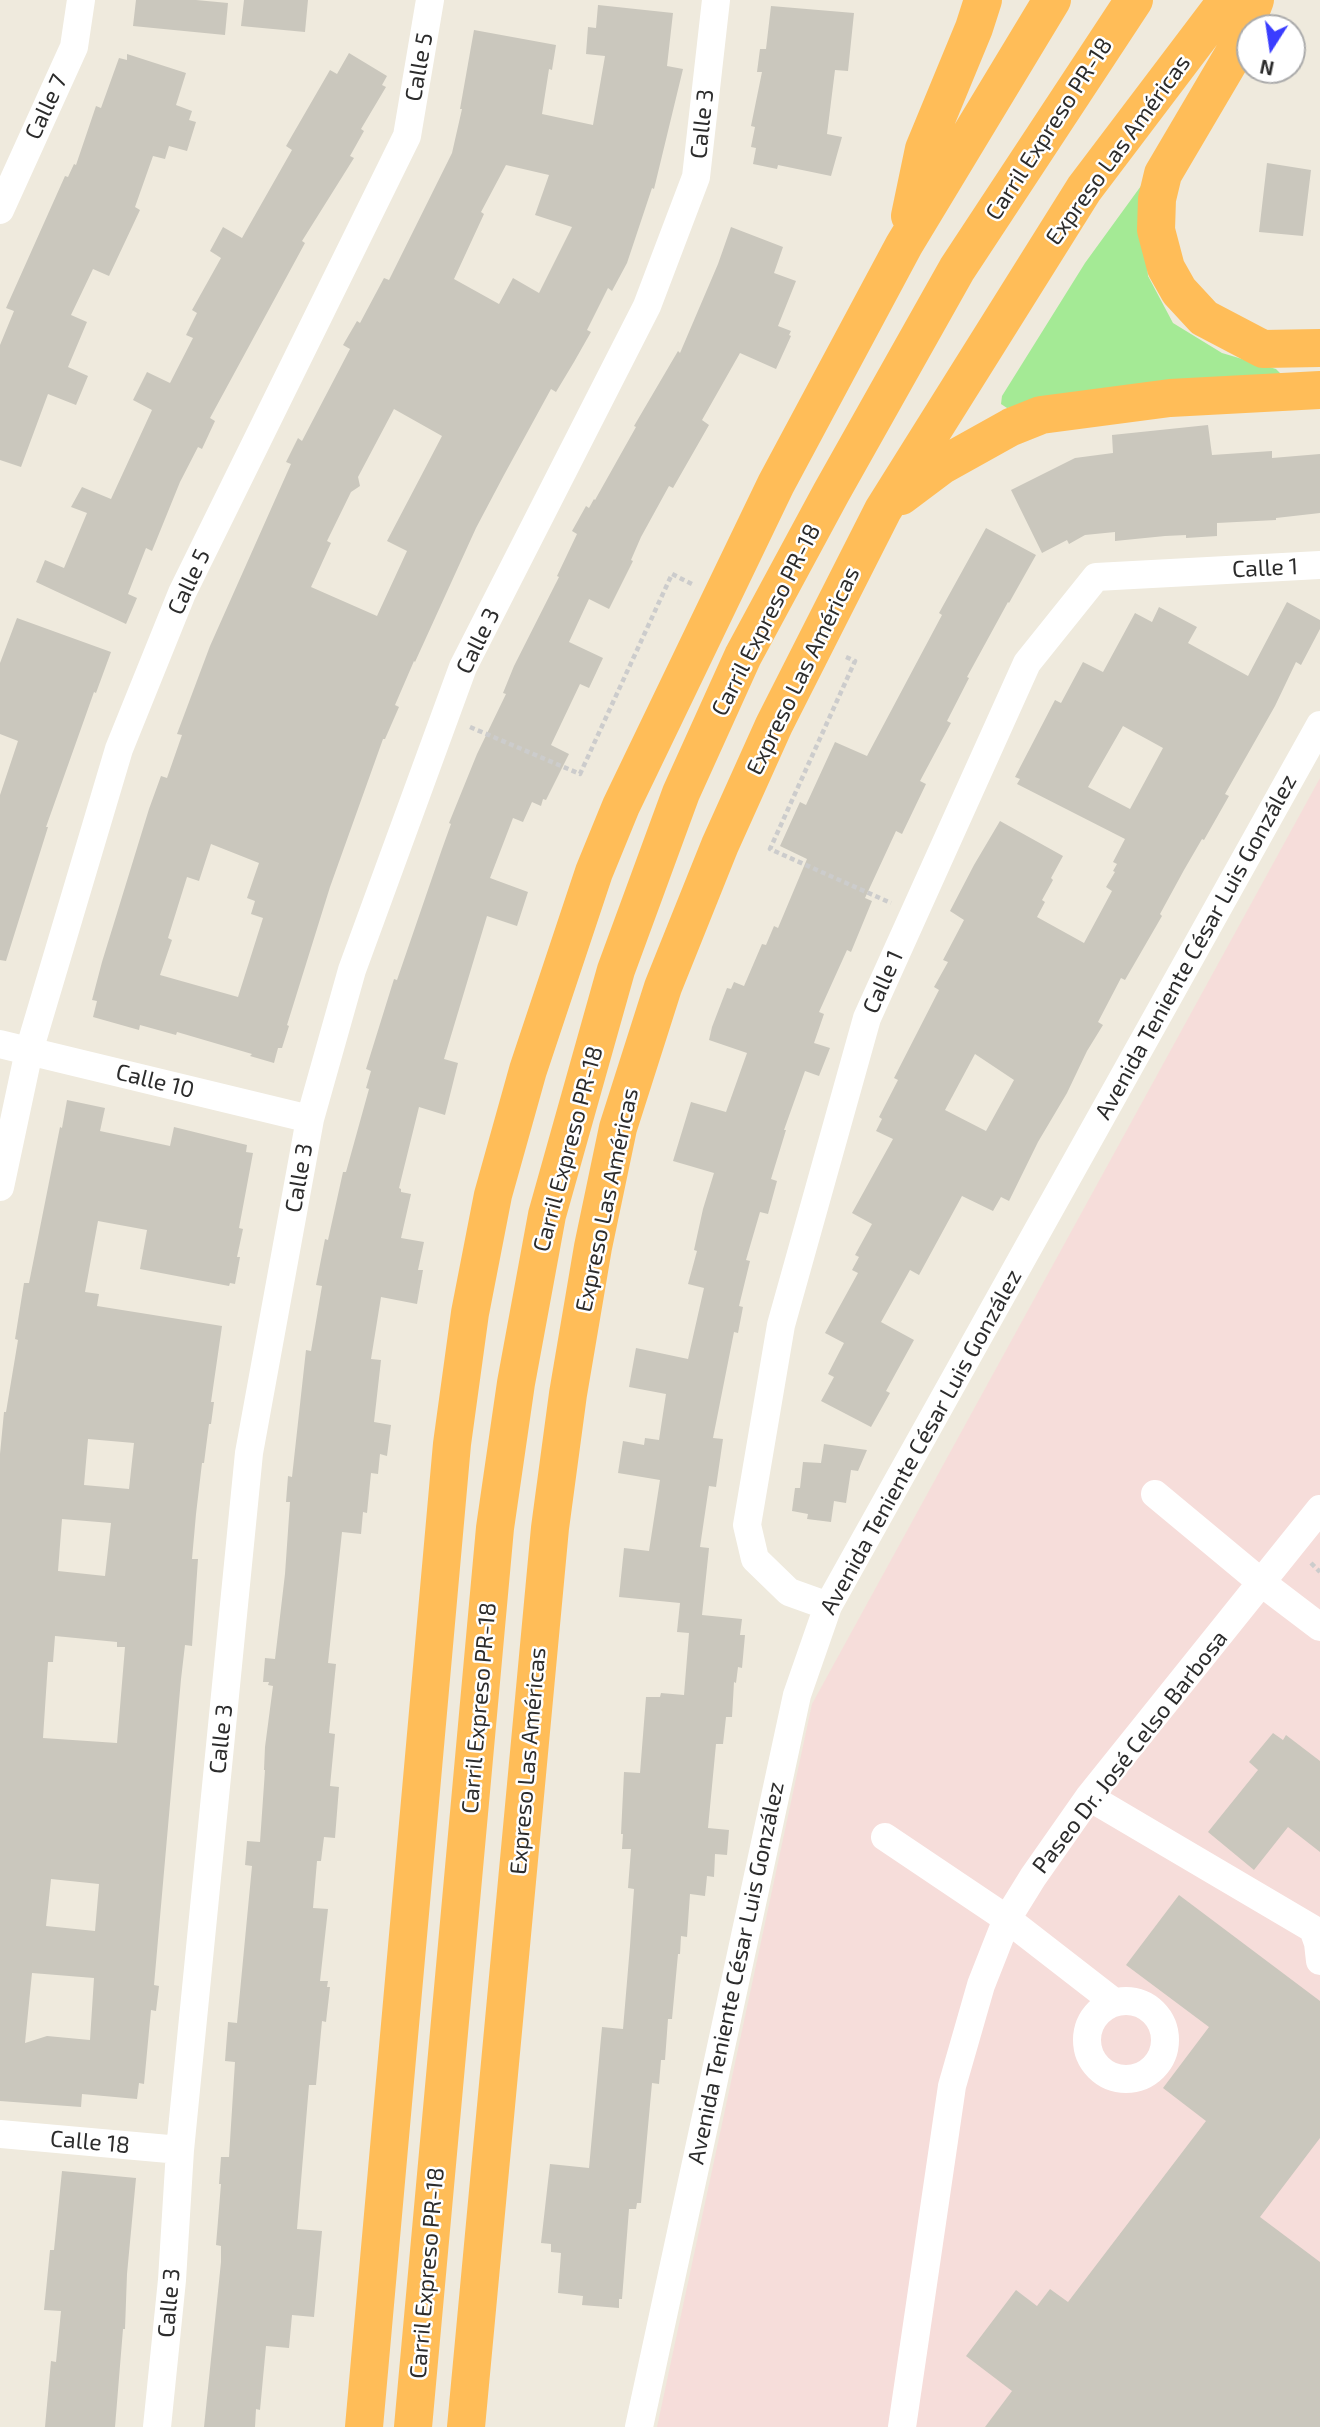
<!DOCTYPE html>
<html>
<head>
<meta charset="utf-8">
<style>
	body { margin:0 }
	#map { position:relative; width:1320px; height:2427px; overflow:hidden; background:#efeadd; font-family:"Exo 2",sans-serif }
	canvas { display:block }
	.north { position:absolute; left:1236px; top:14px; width:70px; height:70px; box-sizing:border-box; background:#fff; border:2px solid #ababab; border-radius:50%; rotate:192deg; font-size:19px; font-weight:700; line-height:28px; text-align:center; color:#2c2c2c }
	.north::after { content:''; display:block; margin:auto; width:24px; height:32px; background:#3a3dff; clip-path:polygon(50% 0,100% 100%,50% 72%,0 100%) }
</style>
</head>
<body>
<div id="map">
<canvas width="1320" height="2427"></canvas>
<div class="north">N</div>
</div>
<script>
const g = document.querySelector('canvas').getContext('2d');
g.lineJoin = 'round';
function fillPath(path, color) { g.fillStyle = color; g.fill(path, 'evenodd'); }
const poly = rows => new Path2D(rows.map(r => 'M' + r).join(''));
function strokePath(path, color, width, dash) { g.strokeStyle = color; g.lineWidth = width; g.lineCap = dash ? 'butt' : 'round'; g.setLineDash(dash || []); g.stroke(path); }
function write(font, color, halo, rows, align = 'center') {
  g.font = font + ' "Exo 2",sans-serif'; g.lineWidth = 5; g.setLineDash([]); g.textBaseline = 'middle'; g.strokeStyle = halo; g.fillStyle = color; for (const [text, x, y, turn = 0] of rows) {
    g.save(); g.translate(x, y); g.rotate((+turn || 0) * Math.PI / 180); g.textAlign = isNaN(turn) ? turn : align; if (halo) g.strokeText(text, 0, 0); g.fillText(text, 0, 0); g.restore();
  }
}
fillPath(poly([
	[1320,778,1320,2427,657,2427,812,1704]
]), '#f6ddda');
fillPath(poly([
	[1146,179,1142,206,1148,276,1173,323,1222,353,1276,369,1283,376,1007,408,1001,404,1002,396,1085,263]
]), '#a4ea95');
fillPath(poly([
	[136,0,196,0,228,3,225,35,133,26],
	[244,0,308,0,305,32,241,26],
	[598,5,673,13,667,66,683,69,654,189,652,188,627,263,612,291,608,288,587,330,591,332,574,362,556,392,551,389,504,475,476,528,415,662,414,661,395,705,399,707,385,739,383,739,330,887,287,1025,289,1026,282,1048,278,1048,274,1063,250,1056,252,1054,177,1032,176,1035,140,1025,139,1030,93,1017,97,1001,92,1000,102,962,149,809,161,776,167,778,182,735,177,734,210,646,291,464,286,462,298,438,302,441,350,349,343,345,357,321,360,323,384,278,389,280,452,153,462,109,460,109,474,30,556,45,552,70,549,69,542,114,593,125,605,56,586,54,588,27,596,28],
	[506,165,549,175,535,215,572,227,539,293,513,278,499,304,454,279,484,214,481,212],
	[394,409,442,436,387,541,407,551,377,616,311,587,331,543,327,541,351,492,360,486,358,477],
	[211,844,259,863,247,898,255,901,251,914,263,918,238,997,160,975,172,940,168,938,187,877,199,881],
	[771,6,854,13,848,71,835,70,827,134,842,137,831,176,778,165,777,169,753,164,756,148,751,147,755,127,751,126,762,72,757,72,760,49,766,49],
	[349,53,387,76,382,85,386,87,361,129,364,131,350,156,354,158,302,241,305,243,210,418,215,421,202,449,198,447,180,482,152,551,146,548,128,594,137,598,126,624,36,582,45,560,64,568,87,513,71,507,82,487,111,499,152,410,133,400,147,372,170,383,193,338,186,335,197,313,192,310,221,258,210,251,223,227,242,238,292,150,286,146,330,70,337,74],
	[127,54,186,73,176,105,192,111,189,120,196,122,187,151,169,146,165,159,153,156,135,207,140,210,109,276,93,269,71,315,87,322,68,367,88,376,76,405,48,394,21,467,0,460,0,345,14,311,6,308,65,176,68,177,74,164,76,165,96,106,101,108,119,58,127,60],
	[1267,163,1311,170,1303,236,1259,232],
	[731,227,783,247,774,273,796,281,778,326,791,331,789,335,791,336,776,369,740,353,702,420,709,425,673,488,669,486,641,537,631,560,633,561,609,609,589,599,569,642,603,658,589,688,580,684,551,745,569,754,546,800,543,799,541,806,532,802,523,822,513,818,490,878,528,892,517,926,487,916,444,1059,458,1063,445,1115,419,1107,399,1188,401,1189,401,1192,411,1194,401,1238,424,1242,418,1270,423,1270,417,1304,381,1297,371,1359,381,1360,374,1422,391,1425,387,1456,380,1454,378,1474,371,1473,367,1513,363,1512,361,1534,342,1532,328,1663,336,1664,329,1733,335,1734,330,1786,339,1787,335,1838,324,1837,321,1861,317,1861,313,1908,328,1909,320,1981,328,1981,327,1987,330,1987,326,2022,322,2021,316,2085,309,2085,297,2229,322,2231,314,2317,292,2315,289,2348,266,2346,260,2410,256,2409,255,2427,204,2427,221,2262,221,2246,216,2245,221,2184,219,2184,221,2157,229,2157,235,2062,225,2061,228,2022,237,2023,252,1866,245,1865,247,1841,260,1842,265,1770,264,1770,265,1747,273,1686,268,1685,269,1682,263,1682,265,1658,275,1659,285,1574,290,1502,286,1502,288,1476,292,1477,306,1350,311,1351,322,1286,316,1285,325,1239,328,1240,343,1172,346,1172,369,1089,366,1088,371,1071,366,1069,375,1040,394,979,397,980,442,849,451,824,449,823,477,754,506,694,503,693,514,666,559,577,557,576,577,534,572,531,586,506,589,508,594,499,595,500,636,427,634,426,678,351,680,353,718,264],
	[1208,425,1212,455,1272,451,1272,458,1320,454,1320,513,1276,518,1276,520,1217,523,1217,536,1186,538,1186,535,1165,536,1115,541,1115,532,1085,535,1069,544,1067,540,1042,553,1011,490,1075,458,1113,453,1112,435],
	[986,528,1036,555,1009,603,1008,602,967,677,969,678,947,721,951,723,920,781,926,784,902,834,896,831,865,898,872,901,851,952,847,950,819,1012,824,1014,814,1043,830,1048,819,1076,805,1071,784,1130,786,1130,771,1179,777,1181,768,1214,760,1212,746,1260,750,1261,739,1306,743,1307,738,1333,734,1332,713,1438,723,1439,716,1487,709,1486,700,1547,709,1548,702,1615,742,1619,740,1635,745,1635,742,1668,738,1667,736,1683,734,1682,732,1717,726,1717,723,1744,716,1744,708,1828,729,1830,727,1855,715,1854,714,1877,707,1876,705,1896,690,1894,687,1937,681,1936,680,1954,678,1954,672,2019,668,2019,665,2060,661,2060,659,2084,652,2083,641,2203,637,2203,636,2209,629,2209,622,2299,619,2299,619,2308,582,2305,583,2296,558,2293,561,2253,551,2252,551,2244,541,2243,550,2164,589,2168,602,2027,623,2029,630,1946,634,1889,628,1888,631,1849,622,1849,623,1834,621,1834,624,1772,640,1773,646,1697,660,1697,661,1693,684,1695,689,1633,677,1632,680,1603,619,1597,624,1548,649,1551,660,1480,618,1473,623,1441,644,1445,645,1438,659,1440,666,1394,629,1387,636,1348,688,1359,704,1288,688,1284,697,1251,694,1250,703,1209,714,1173,673,1161,691,1102,726,1112,747,1053,709,1040,712,1027,727,988,731,989,734,982,744,986,762,944,766,945,774,926,778,928,807,859,780,846,800,802,806,805,835,742,867,756,942,615,939,613],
	[1287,602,1320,620,1320,629,1301,665,1296,662,1275,706,1225,794,1229,796,1204,840,1202,839,1184,870,1160,914,1162,916,1125,980,1121,978,1098,1022,1103,1025,1087,1051,1067,1093,1038,1142,1009,1201,1001,1197,993,1211,962,1196,919,1275,910,1270,881,1322,914,1340,886,1391,890,1393,871,1427,821,1401,834,1377,828,1374,844,1343,825,1333,858,1273,852,1270,859,1257,855,1255,872,1224,852,1213,893,1139,876,1131,882,1119,879,1117,898,1080,894,1078,939,990,934,987,948,962,943,960,964,920,950,911,974,865,1000,821,1063,856,1051,878,1053,880,1042,900,1045,902,1037,917,1084,943,1112,891,1106,887,1115,872,1113,871,1117,864,1113,862,1125,839,1017,784,1020,779,1015,777,1055,700,1061,703,1083,662,1103,672,1135,613,1152,622,1159,607,1197,627,1188,643,1248,676],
	[1123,726,1163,748,1130,809,1088,787],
	[975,1054,1014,1080,986,1131,945,1110],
	[17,618,111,652,96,693,94,692,46,827,48,827,6,961,0,960,0,795,18,741,0,734,0,663],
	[67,1100,105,1108,100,1131,170,1146,174,1127,247,1145,246,1152,253,1153,239,1228,243,1229,237,1257,240,1257,235,1284,230,1283,229,1286,140,1269,147,1230,98,1221,85,1292,99,1294,97,1306,222,1326,211,1402,214,1402,211,1424,209,1424,204,1463,202,1463,196,1514,192,1559,198,1559,192,1646,185,1645,181,1679,154,1985,159,1986,156,2011,151,2010,144,2084,139,2083,137,2099,82,2094,81,2107,0,2101,0,1454,4,1412,6,1412,18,1340,15,1339,24,1283,29,1283,60,1127,62,1128],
	[88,1439,134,1443,129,1489,84,1485],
	[62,1519,111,1523,105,1576,58,1571],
	[55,1636,117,1642,117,1647,125,1647,117,1743,43,1738,48,1662,53,1662],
	[51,1879,99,1884,95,1931,46,1926],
	[32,1973,94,1978,90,2040,47,2036,25,2043],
	[824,1444,867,1450,858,1471,851,1470,846,1503,834,1501,831,1522,807,1519,808,1514,792,1511,795,1488,800,1488,803,1462,821,1463],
	[1273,1733,1283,1740,1286,1735,1320,1761,1320,1852,1288,1827,1254,1870,1208,1832,1258,1770,1249,1762],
	[1179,1895,1320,2001,1320,2138,1260,2217,1320,2262,1320,2427,985,2427,1012,2391,966,2356,1016,2290,1037,2306,1050,2289,1068,2302,1206,2121,1163,2088,1209,2027,1126,1965],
	[62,2171,136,2178,127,2274,125,2329,123,2329,115,2427,45,2427,51,2361,56,2362,61,2311,44,2310,50,2250,54,2250]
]), '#cac7bd');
strokePath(poly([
	[846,657,855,661,770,849,891,903],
	[470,727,580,774,672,574,692,584],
	[1311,1563,1320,1572]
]), '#ccc', 4.5, [5, 3.5]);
strokePath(poly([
	[0,210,74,47,81,0],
	[0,1044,310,1119],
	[0,1187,29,1051,119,749,182,593,407,136,430,0],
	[1155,1494,1262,1583,1320,1627],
	[828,1606,789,1592,755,1559,747,1525,781,1325,867,1018,1027,663,1096,577,1320,565],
	[1089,1797,1313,1929,1318,1943,1320,1961],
	[885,1837,1007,1919,1114,2002],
	'1087 2040a39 39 0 1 1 78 0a39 39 0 1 1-78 0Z',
	[0,2134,180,2150],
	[157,2427,172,2280,180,2150,249,1453,310,1119,352,970,463,667,647,306,696,177,716,0],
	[639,2427,797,1695,828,1606,1320,725],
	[902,2427,952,2086,981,1985,1007,1919,1033,1877,1089,1797,1320,1509]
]), '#fff', 28);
strokePath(poly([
	[1255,0,1236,50,1163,174,1157,199,1156,230,1166,268,1179,291,1204,318,1263,349,1320,348],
	[910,216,924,149,974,28,983,0],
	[901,496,941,466,1011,427,1041,415,1170,398,1320,390],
	[364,2427,452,1444,470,1313,493,1195,528,1070,594,872,621,806,776,484,904,245,1052,0],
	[413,2427,495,1528,516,1383,547,1215,616,970,681,793,743,656,831,493,957,269,1134,0],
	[466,2427,550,1528,568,1394,593,1247,618,1128,663,987,720,845,774,725,883,510,1084,189,1227,0]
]), '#ffbd58', 38);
write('23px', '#2c2c2c', '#fff', [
	["Calle 5",419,67,-80],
	["Calle 7",46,107,-65],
	["Calle 3",702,124,-84],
	["Carril Expreso PR-18",1049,129,-57],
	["Expreso Las Américas",1118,150,-54],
	["Calle 1",1265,568,-3],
	["Calle 5",189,582,-65],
	["Carril Expreso PR-18",766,620,-63],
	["Calle 3",478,641,-64],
	["Expreso Las Américas",803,671,-64],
	["Avenida Teniente César Luis González",1196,947,-61],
	["Calle 1",883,982,-66],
	["Calle 10",155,1081,14],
	["Carril Expreso PR-18",568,1149,-75],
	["Calle 3",299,1178,-80],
	["Expreso Las Américas",607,1200,-78],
	["Avenida Teniente César Luis González",921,1442,-61],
	["Carril Expreso PR-18",479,1708,-85],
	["Calle 3",221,1739,-84],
	["Paseo Dr. José Celso Barbosa",1130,1752,-52],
	["Expreso Las Américas",528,1761,-85],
	["Avenida Teniente César Luis González",736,1973,-78],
	["Calle 18",90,2142,5],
	["Carril Expreso PR-18",427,2273,-85],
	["Calle 3",169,2303,-85]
]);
</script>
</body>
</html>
